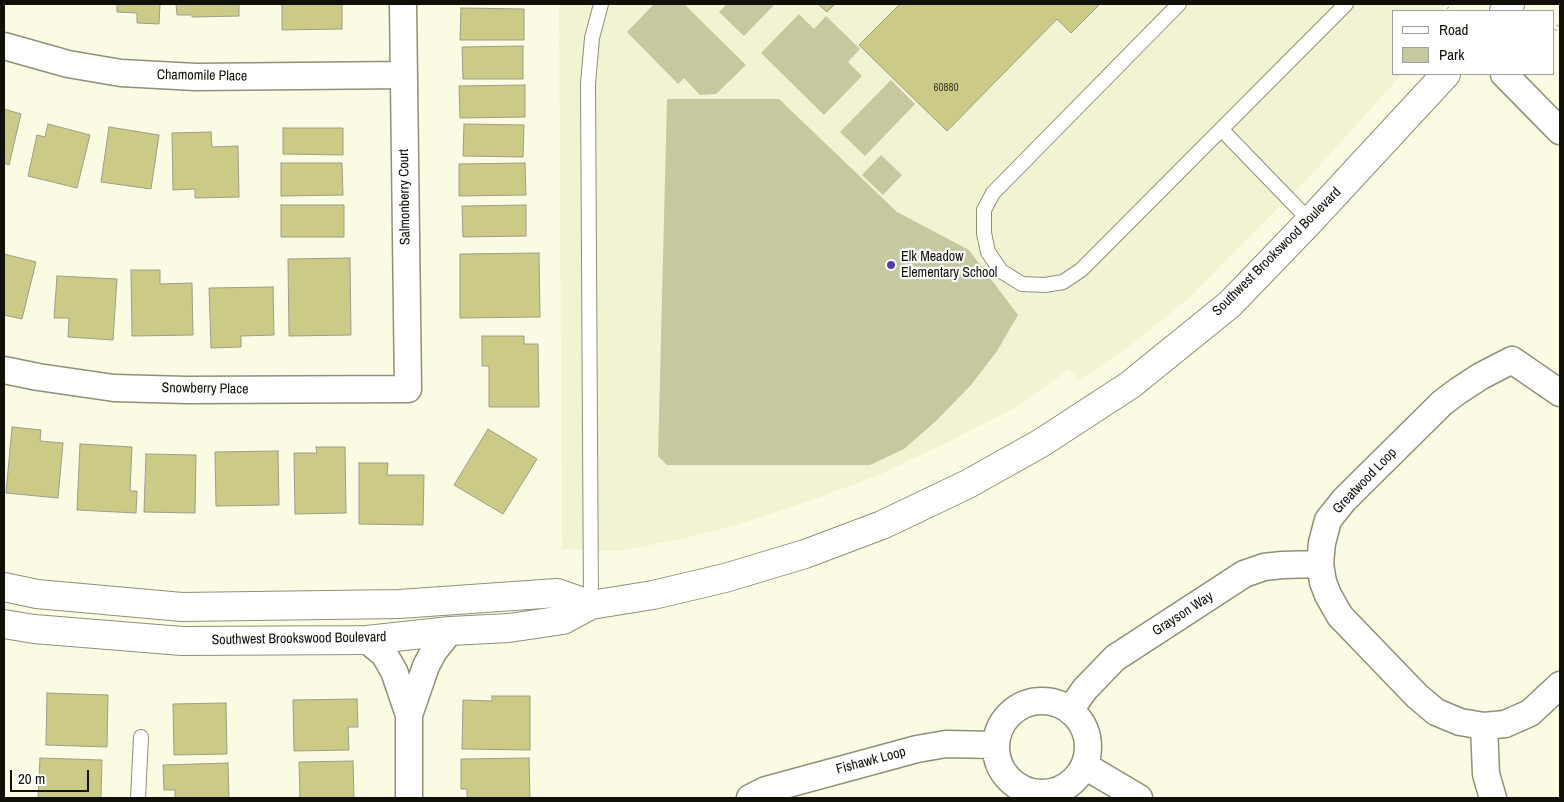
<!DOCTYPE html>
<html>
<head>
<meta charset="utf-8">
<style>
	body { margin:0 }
	#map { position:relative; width:1564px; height:802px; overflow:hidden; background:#fafbe2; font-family:"Archivo Narrow",sans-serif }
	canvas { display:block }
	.frame { position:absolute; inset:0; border:5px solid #101008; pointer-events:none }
	.legend { position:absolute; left:1392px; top:10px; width:162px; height:65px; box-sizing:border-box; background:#fff; border:1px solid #9f9f9c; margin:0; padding:6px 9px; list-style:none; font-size:15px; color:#101008 }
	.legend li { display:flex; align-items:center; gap:10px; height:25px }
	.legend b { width:25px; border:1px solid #9f9f9c }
	.scale { position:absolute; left:10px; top:770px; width:79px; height:22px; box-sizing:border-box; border:2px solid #101008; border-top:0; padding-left:6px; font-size:15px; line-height:18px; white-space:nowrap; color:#101008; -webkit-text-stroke:4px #fff; paint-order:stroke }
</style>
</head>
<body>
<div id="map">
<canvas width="1564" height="802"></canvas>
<div class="frame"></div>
<ul class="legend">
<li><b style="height:6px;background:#fff"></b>Road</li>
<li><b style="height:14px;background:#c8c8a0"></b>Park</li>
</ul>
<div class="scale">20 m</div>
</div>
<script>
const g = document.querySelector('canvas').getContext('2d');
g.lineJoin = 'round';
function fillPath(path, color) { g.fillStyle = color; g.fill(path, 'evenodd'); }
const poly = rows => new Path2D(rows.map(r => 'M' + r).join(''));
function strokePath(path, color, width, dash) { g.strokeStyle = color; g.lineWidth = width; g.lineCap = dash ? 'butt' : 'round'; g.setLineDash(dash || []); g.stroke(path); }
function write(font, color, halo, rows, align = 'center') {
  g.font = font + ' "Archivo Narrow",sans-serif'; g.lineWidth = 4.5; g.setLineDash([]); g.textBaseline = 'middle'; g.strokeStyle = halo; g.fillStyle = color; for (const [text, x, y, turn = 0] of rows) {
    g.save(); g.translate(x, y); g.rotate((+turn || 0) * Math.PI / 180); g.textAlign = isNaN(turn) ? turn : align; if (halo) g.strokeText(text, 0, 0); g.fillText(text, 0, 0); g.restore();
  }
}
fillPath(poly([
	[559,4,1446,4,1439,11,1393,11,1393,74,1402,74,1316,170,1188,299,1131,345,1079,381,1069,369,1020,405,944,444,874,477,800,504,736,525,681,539,619,551,562,549]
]), '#f2f3d2');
fillPath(poly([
	[654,4,684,4,746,65,716,94,700,95,684,78,678,84,627,32],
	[727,4,775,4,744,36,719,12],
	[799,14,814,29,826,16,860,49,848,62,862,76,824,115,761,53],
	[891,80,915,104,865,156,840,132],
	[667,99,779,99,897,212,969,250,1018,315,997,351,971,385,936,421,904,449,870,465,667,465,658,456],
	[881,155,902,175,883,195,862,175]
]), '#c8c8a0');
const building = poly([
	[117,4,160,4,159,24,137,23,137,13,117,12,117,4],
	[176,4,239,4,239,16,192,17,192,15,177,15,176,4],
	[282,4,342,4,342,29,282,30,282,4],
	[818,4,835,4,827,12,818,4],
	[900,4,1100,4,1071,33,1057,19,947,131,859,45,900,4],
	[461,8,524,9,524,40,460,40,461,8],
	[523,46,523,79,463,79,462,47,523,46],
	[525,85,525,117,460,118,459,86,525,85],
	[4,109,21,114,9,165,4,163,4,109],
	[48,124,90,135,77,188,28,176,37,135,45,137,48,124],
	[464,124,524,125,523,157,463,156,464,124],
	[109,127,159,135,151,189,101,182,109,127],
	[283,128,343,128,343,155,283,154,283,128],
	[211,132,212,147,238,146,239,197,195,198,195,189,173,190,172,133,211,132],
	[281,163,342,163,343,195,281,196,281,163],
	[525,163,526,195,459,196,459,164,525,163],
	[281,205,344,205,344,237,281,237,281,205],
	[526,205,526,236,463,237,462,206,526,205],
	[539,253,540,317,460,318,460,254,539,253],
	[4,254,36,262,22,319,4,315,4,254],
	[350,258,351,335,289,336,288,259,350,258],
	[131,270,160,270,160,284,192,283,193,335,132,336,131,270],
	[57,276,117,279,113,340,68,337,69,318,54,318,57,276],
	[273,287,274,335,241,336,241,347,211,348,209,288,273,287],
	[482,336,524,336,524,344,538,344,539,407,489,407,489,366,482,366,482,336],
	[12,427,41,430,40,441,63,443,58,498,6,493,12,427],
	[488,429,537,459,503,514,454,485,488,429],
	[80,444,132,447,130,491,137,491,136,513,77,510,80,444],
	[316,447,345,447,346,513,295,514,294,453,317,453,316,447],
	[278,451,279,505,216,506,215,452,278,451],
	[146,454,196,455,195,513,144,512,146,454],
	[359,463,388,463,387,475,424,475,423,525,359,524,359,463],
	[47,693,108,695,107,747,46,745,47,693],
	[492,696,530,696,530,750,462,749,463,700,492,701,492,696],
	[357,699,358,727,348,727,349,750,294,751,293,700,357,699],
	[226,703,227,754,174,755,173,704,226,703],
	[40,758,102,760,101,798,38,798,40,758],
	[529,758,530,798,467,798,467,789,461,789,461,759,529,758],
	[353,761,354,798,300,798,299,762,353,761],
	[228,763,229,798,175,798,175,790,164,790,163,765,228,763]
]);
fillPath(building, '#cbca86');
strokePath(building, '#9e9e87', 1);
const service = poly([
	[1179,4,993,193,984,210,984,233,988,252,1001,271,1022,284,1045,285,1063,282,1081,270,1346,4],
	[1222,130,1310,221],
	[591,605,588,84,592,38,601,4],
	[138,798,141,737]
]);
const minor = poly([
	[4,46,68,64,121,73,196,77,404,75],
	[1504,74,1560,131],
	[4,370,38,377,114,388,186,390,408,389,403,4],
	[1560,393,1512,360,1481,376,1458,391,1442,403,1344,500,1328,520,1322,543,1320,564,1323,582,1328,595,1340,616,1417,696,1436,712,1460,722,1484,726,1505,724,1530,713,1560,685],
	[367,640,384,654,394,671,409,715],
	'996 747a46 46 0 1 1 92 0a46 46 0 1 1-92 0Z',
	[1070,710,1085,689,1115,658,1244,574,1264,567,1282,565,1320,564],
	[1484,726,1486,774,1493,798],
	[1085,766,1139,798],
	[409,798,409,715,426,666,434,651,450,631],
	[750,798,766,790,917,749,946,744,995,745]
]);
const secondary = poly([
	[1504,11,1510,4],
	[4,587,37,594,182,607,399,604,557,593,591,605],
	[4,624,34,629,182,641,367,640,450,631,509,628,563,620,591,605,653,595,725,578,805,554,882,525,968,484,1041,443,1130,385,1230,304,1310,221,1446,74]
]);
strokePath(service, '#8f9079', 16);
strokePath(minor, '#8f9079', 29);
strokePath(secondary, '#8f9079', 30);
strokePath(poly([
	[1444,4,1451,11],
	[1553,35,1560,21]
]), '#a9aa97', 3, [1, 4]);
strokePath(service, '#fff', 14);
strokePath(minor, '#fff', 26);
strokePath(secondary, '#fff', 28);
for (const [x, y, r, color] of [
	[891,265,5,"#573bb3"]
]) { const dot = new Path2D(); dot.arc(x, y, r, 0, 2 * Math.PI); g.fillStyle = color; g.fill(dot); strokePath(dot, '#fff', 2); }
write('11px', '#3f3e28', null, [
	["60880",946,88]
]);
write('14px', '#101008', '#fff', [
	["Chamomile Place",202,76,1],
	["Salmonberry Court",405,197,-91],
	["Southwest Brookswood Boulevard",1277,252,-45],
	["Snowberry Place",205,389,1],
	["Greatwood Loop",1365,481,-46],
	["Grayson Way",1183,614,-33],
	["Southwest Brookswood Boulevard",299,639,-1],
	["Fishawk Loop",871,761,-15]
]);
write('14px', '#101008', '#fff', [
	["Elk Meadow",901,257],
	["Elementary School",901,273]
], 'left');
</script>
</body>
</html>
